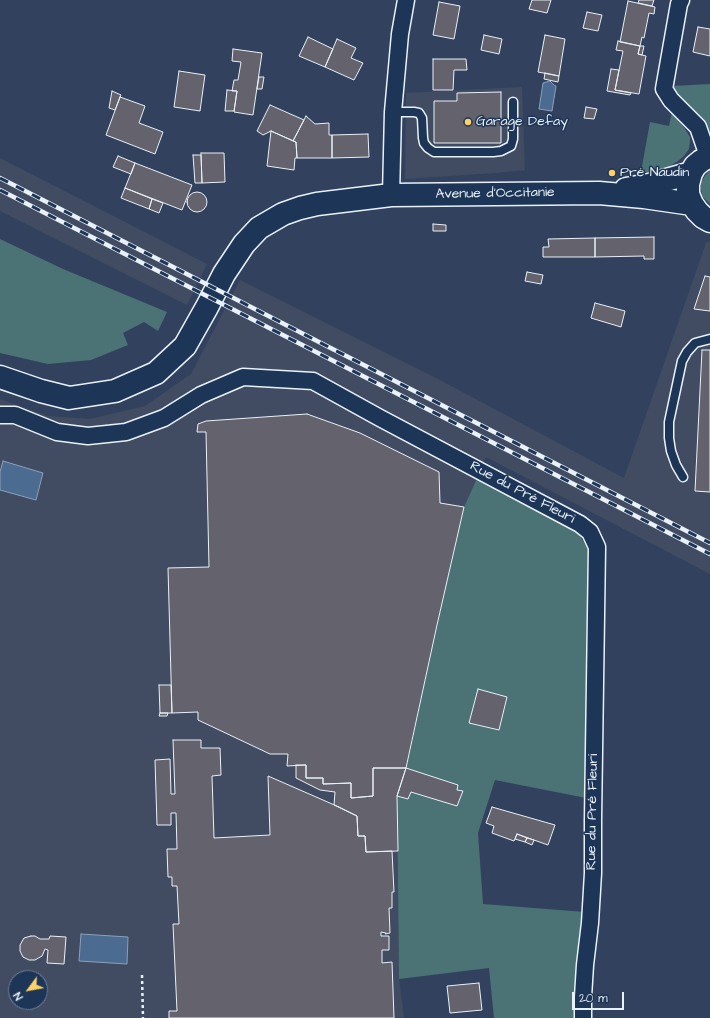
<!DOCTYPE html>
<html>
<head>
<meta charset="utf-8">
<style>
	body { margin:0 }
	#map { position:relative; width:710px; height:1018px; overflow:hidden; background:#32425e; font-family:"Architects Daughter",sans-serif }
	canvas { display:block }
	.north { position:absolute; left:8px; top:970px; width:40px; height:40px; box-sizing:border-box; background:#1d3557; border:1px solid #6e8097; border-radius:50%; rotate:238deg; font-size:11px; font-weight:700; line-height:16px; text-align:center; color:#e8f1f8 }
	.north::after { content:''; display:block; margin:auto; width:14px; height:18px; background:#ffd166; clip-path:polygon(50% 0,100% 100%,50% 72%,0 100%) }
	.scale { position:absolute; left:572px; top:992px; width:52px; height:18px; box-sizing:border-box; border:2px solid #e8f1f8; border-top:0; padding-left:5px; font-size:12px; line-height:14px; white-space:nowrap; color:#e8f1f8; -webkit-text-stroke:3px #1d3557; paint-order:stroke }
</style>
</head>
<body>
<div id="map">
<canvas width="710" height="1018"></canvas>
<div class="north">N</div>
<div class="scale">20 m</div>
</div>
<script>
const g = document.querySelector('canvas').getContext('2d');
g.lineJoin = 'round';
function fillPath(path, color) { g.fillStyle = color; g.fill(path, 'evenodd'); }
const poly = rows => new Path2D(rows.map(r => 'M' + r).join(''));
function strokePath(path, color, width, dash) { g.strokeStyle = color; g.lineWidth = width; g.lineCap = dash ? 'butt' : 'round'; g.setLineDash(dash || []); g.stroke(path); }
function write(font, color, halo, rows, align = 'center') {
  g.font = font + ' "Architects Daughter",sans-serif'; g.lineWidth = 3; g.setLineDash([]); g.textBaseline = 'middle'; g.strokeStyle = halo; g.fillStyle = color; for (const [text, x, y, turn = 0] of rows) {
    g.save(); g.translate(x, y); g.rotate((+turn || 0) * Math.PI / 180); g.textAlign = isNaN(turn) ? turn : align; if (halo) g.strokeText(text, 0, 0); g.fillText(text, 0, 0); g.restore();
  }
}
fillPath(poly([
	[522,87,525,170,496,173,405,179,406,93],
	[0,158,207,264,187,305,0,211],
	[710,241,710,574,486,457,464,507,437,625,408,761,397,796,399,979,404,1018,0,1018,0,399,48,416,90,419,145,406,191,374,240,280,438,379,624,478,706,243],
	[16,978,40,978,40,1002,16,1002]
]), '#414c62');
fillPath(poly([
	[710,84,710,138,676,97,672,86],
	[672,112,683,126,690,137,690,142,689,149,684,156,678,161,664,170,652,172,641,172,650,122,669,126],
	[710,170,710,204,703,197,701,190,701,183,704,177],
	[0,239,63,269,167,312,158,331,144,322,123,333,128,345,91,360,48,364,0,353],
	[477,478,576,530,591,553,586,798,495,780,478,833,483,904,585,912,578,1018,494,1018,489,968,399,979,397,796,408,761,437,625,464,507]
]), '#4b7275');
const water = poly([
	[550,81,554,85,556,86,552,111,539,109,543,83,550,81],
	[3,461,43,473,36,500,0,490,0,472,3,461],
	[81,934,128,937,127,964,79,961,81,934]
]);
fillPath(water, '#4b6b90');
strokePath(water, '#8aa1ba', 1);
const building = poly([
	[532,0,551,0,547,13,529,9,532,0],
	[639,0,654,0,652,6,638,3,639,0],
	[628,1,655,7,654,14,649,13,644,38,642,37,640,46,620,42,628,1],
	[439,2,460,6,454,39,433,35,439,2],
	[587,12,602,15,598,31,583,28,587,12],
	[698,27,710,29,710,56,693,52,698,27],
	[484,35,502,39,499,54,481,50,484,35],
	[545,35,565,39,559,76,538,72,545,35],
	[308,37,333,49,325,67,299,56,308,37],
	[337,39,356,48,351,58,363,63,354,80,325,67,337,39],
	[618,41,640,46,638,54,646,56,639,94,615,90,623,51,616,50,618,41],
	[640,46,644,46,642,55,638,54,640,46],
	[233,49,262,53,253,115,234,112,237,91,232,91,234,80,238,80,241,62,232,61,233,49],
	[433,59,466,59,467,70,454,70,453,90,433,90,433,59],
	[611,69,619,70,615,90,631,93,630,95,607,91,611,69],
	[179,71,205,75,200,111,174,107,179,71],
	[545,73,559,76,558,82,544,79,545,73],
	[259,77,264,77,262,89,257,89,259,77],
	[227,90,237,91,234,111,225,111,227,90],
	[112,91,121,95,115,110,109,108,112,91],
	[501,92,501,143,434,143,434,101,457,101,457,93,501,92],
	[120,97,145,106,139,123,163,132,155,154,106,135,120,97],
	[270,105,304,120,293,141,271,131,263,135,257,131,270,105],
	[586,107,597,109,594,119,584,118,586,107],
	[306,116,315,124,329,123,329,135,332,135,332,158,297,158,296,142,293,141,306,116],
	[271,131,296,142,297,158,295,158,294,170,267,166,271,131],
	[368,134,369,157,332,158,332,135,368,134],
	[201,153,224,153,225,182,202,183,201,153],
	[193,155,201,155,202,183,195,183,193,155],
	[118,156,135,163,131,174,113,167,118,156],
	[135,163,192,185,182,210,125,188,135,163],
	[125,188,152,199,149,209,121,198,125,188],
	'187 202a10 10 0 1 1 20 0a10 10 0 1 1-20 0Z',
	[152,199,163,203,159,213,149,209,152,199],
	[433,224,446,225,446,231,433,231,433,224],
	[654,237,654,259,644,259,644,256,595,257,595,238,654,237],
	[595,238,595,257,543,257,543,247,549,247,548,239,595,238],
	[527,272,543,275,541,284,525,281,527,272],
	[705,276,710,277,710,311,694,309,705,276],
	[595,303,625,311,621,327,591,318,595,303],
	[702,350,710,350,710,492,695,491,702,350],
	[307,414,360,433,439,472,440,503,464,507,437,625,406,768,373,768,373,796,351,798,351,783,323,784,323,778,306,778,306,765,287,766,288,754,270,754,198,720,198,712,172,713,168,568,209,567,206,432,197,432,198,424,206,421,307,414],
	[159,685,171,685,172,713,160,713,159,685],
	[478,689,507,697,499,730,469,723,478,689],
	[160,713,168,713,167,716,159,716,160,713],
	[173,740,201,740,201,748,220,748,221,775,212,776,214,838,270,835,268,776,339,807,357,816,358,836,365,836,366,852,392,851,394,892,392,892,392,908,389,908,390,933,385,934,386,933,381,932,381,936,389,936,389,950,382,950,382,963,392,962,394,1018,169,1018,169,1011,177,1011,173,924,179,924,177,886,172,886,172,877,168,877,167,849,177,849,176,813,171,813,171,825,157,825,155,760,170,759,171,794,175,794,173,740],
	[296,765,306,765,306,778,323,778,323,784,351,783,351,798,373,796,373,768,406,768,397,796,398,851,366,852,365,836,358,836,357,816,334,805,335,792,320,790,296,778,296,765],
	[406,768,458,785,457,790,463,791,457,806,411,792,408,799,397,796,406,768],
	[492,807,555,825,548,845,517,834,514,841,492,833,494,826,486,823,492,807],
	[517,834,527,838,525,842,515,839,517,834],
	[527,838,534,840,532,845,525,842,527,838],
	[31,936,35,936,40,939,49,939,50,936,66,937,64,964,47,963,48,950,45,949,42,956,35,960,29,960,23,957,20,951,20,945,24,938,31,936],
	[479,983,482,1010,450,1013,447,986,479,983]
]);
fillPath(building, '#63626d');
strokePath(building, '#e8f1f8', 1);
const service = poly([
	[393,112,414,112,419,113,422,118,423,138,424,143,428,148,434,152,493,152,501,151,511,146,513,139,513,102],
	[683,477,676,465,671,451,669,438,669,422,682,361,687,352,695,343,710,339]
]);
const minor = poly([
	[681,0,679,4,664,89,671,100,698,127,708,156],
	[391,195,393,112,400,34,406,0],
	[0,415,15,415,57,432,88,436,126,432,164,418,201,395,243,377,313,381,380,418,580,524,590,532,597,547,593,819,593,873,590,923,585,965,583,997,583,1018]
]);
const secondary = poly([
	[710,156,701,161,695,166,691,173,688,184,688,194,692,204,697,211,703,217,710,221],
	[626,189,649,185,691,173],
	[0,377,41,391,69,398,115,391,156,373,185,346,207,307,224,274,244,244,259,228,283,214,300,208,317,204,391,195,599,193,644,197,692,204]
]);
strokePath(service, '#e8f1f8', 11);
strokePath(minor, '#e8f1f8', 19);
strokePath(secondary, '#e8f1f8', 25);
strokePath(poly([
	[142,975,143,1018]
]), '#e8f1f8', 2.5, [3, 3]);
strokePath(service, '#1d3557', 8);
strokePath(minor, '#1d3557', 16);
strokePath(secondary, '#1d3557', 22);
const rail = poly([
	[0,178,710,543],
	[0,190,710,554]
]);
strokePath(rail, '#e8f1f8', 4.5);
strokePath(rail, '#1d3557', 3, [9]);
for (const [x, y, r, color] of [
	[468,122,4,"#ffd166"],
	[612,173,4,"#ffd166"]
]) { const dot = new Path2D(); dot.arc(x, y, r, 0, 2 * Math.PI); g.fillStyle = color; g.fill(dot); strokePath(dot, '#1d3557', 1.5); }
write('14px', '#e8f1f8', '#1d3557', [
	["Garage Defay",476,122],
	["Pré Naudin",620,173]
], 'left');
write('14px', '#e8f1f8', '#1d3557', [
	["Avenue d'Occitanie",495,194,-1],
	["Rue du Pré Fleuri",522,493,28],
	["Rue du Pré Fleuri",593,812,-89]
]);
</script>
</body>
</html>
